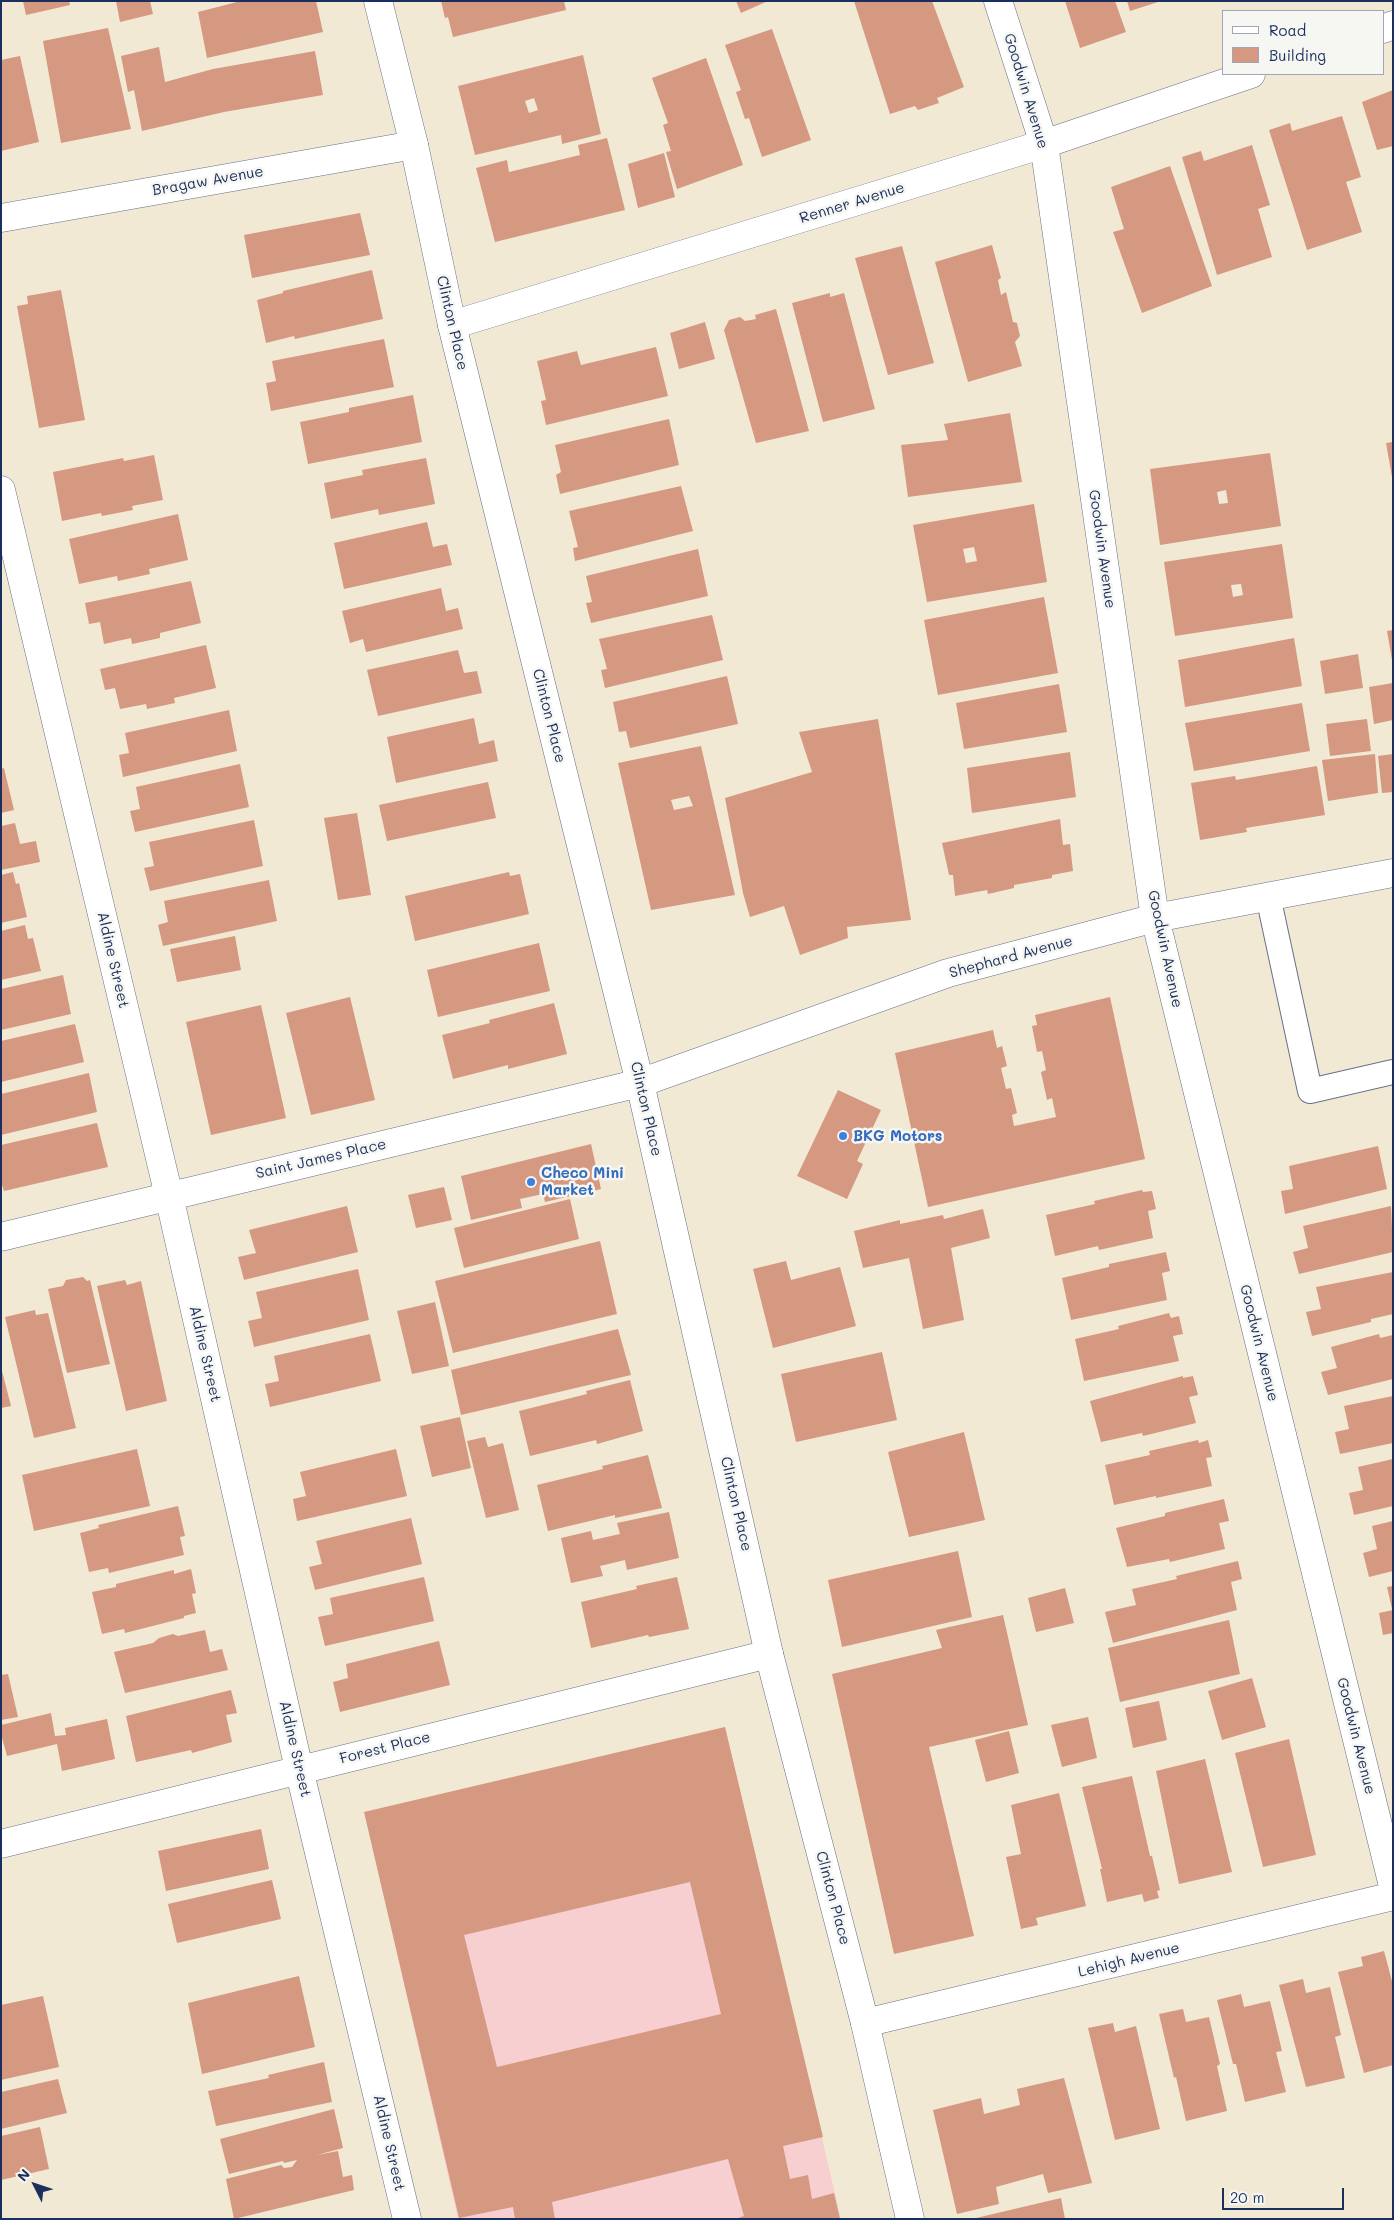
<!DOCTYPE html>
<html>
<head>
<meta charset="utf-8">
<style>
	body { margin:0 }
	#map { position:relative; width:1394px; height:2220px; overflow:hidden; background:#f2e9d5; font-family:Mali,sans-serif }
	canvas { display:block }
	.frame { position:absolute; inset:0; border:2px solid #1b2f5e; pointer-events:none }
	.legend { position:absolute; left:1222px; top:10px; width:162px; height:65px; box-sizing:border-box; background:#f6f6f2; border:1px solid #9ea6b7; margin:0; padding:6px 9px; list-style:none; font-size:15px; color:#1b2f5e }
	.legend li { display:flex; align-items:center; gap:10px; height:25px }
	.legend b { width:25px; border:1px solid #9ea6b7 }
	.north { position:absolute; left:10px; top:2160px; width:50px; height:50px; -webkit-text-stroke:4px #f6f6f2; paint-order:stroke; rotate:311deg; font-size:14px; font-weight:700; line-height:20px; text-align:center; color:#1b2f5e }
	.north::after { content:''; display:block; margin:auto; width:18px; height:22px; background:#1b2f5e; clip-path:polygon(50% 0,100% 100%,50% 72%,0 100%) }
	.scale { position:absolute; left:1222px; top:2188px; width:122px; height:22px; box-sizing:border-box; border:2px solid #1b2f5e; border-top:0; padding-left:6px; font-size:15px; line-height:18px; white-space:nowrap; color:#1b2f5e; -webkit-text-stroke:4px #f6f6f2; paint-order:stroke }
</style>
</head>
<body>
<div id="map">
<canvas width="1394" height="2220"></canvas>
<div class="frame"></div>
<ul class="legend">
<li><b style="height:6px;background:#fff"></b>Road</li>
<li><b style="height:14px;background:#d59880"></b>Building</li>
</ul>
<div class="north">N</div>
<div class="scale">20 m</div>
</div>
<script>
const g = document.querySelector('canvas').getContext('2d');
g.lineJoin = 'round';
function fillPath(path, color) { g.fillStyle = color; g.fill(path, 'evenodd'); }
const poly = rows => new Path2D(rows.map(r => 'M' + r).join(''));
function strokePath(path, color, width, dash) { g.strokeStyle = color; g.lineWidth = width; g.lineCap = dash ? 'butt' : 'round'; g.setLineDash(dash || []); g.stroke(path); }
function write(font, color, halo, rows, align = 'center') {
  g.font = font + ' Mali,sans-serif'; g.lineWidth = 5; g.setLineDash([]); g.textBaseline = 'middle'; g.strokeStyle = halo; g.fillStyle = color; for (const [text, x, y, turn = 0] of rows) {
    g.save(); g.translate(x, y); g.rotate((+turn || 0) * Math.PI / 180); g.textAlign = isNaN(turn) ? turn : align; if (halo) g.strokeText(text, 0, 0); g.fillText(text, 0, 0); g.restore();
  }
}
fillPath(poly([
	[725,1727,841,2219,458,2219,366,1818]
]), '#f7cfd1');
fillPath(poly([
	[23,1,69,1,70,5,26,15],
	[116,1,150,1,153,14,120,22],
	[241,1,316,1,323,32,207,58,198,12],
	[441,1,564,1,566,10,453,37,448,17,445,18],
	[736,1,768,1,741,13],
	[854,1,932,1,964,87,937,98,939,103,918,110,915,106,890,114],
	[1065,1,1115,1,1126,32,1080,48],
	[1127,1,1158,1,1158,2,1130,11],
	[108,28,131,129,61,143,43,41],
	[772,29,811,140,762,157,749,118,745,119,736,92,741,90,725,45],
	[159,47,165,82,213,69,315,51,323,95,224,112,142,131,134,90,128,92,121,56],
	[583,55,601,134,562,144,561,135,475,155,458,86],
	[534,98,538,110,529,113,525,101],
	[20,56,39,142,1,151,1,60],
	[706,58,743,165,677,189,666,152,671,151,663,125,668,123,652,78],
	[1393,90,1393,146,1377,150,1362,102],
	[1342,116,1361,177,1346,182,1362,232,1307,250,1269,130,1290,123,1292,131],
	[607,138,625,210,495,242,476,168,507,160,509,172,580,155,578,145],
	[1252,145,1270,205,1258,209,1272,257,1217,275,1182,157,1201,151,1204,161],
	[664,153,675,197,638,208,628,164],
	[1170,166,1212,286,1142,313,1113,232,1124,229,1111,187],
	[360,213,370,255,252,278,244,235],
	[992,245,1001,278,998,280,1001,295,1006,292,1013,322,1017,323,1020,336,1015,342,1022,366,968,382,935,262],
	[902,246,934,363,888,375,855,258],
	[372,270,383,319,295,339,294,336,266,343,257,300,283,293,283,291],
	[61,290,85,420,39,428,17,306,28,304,27,296],
	[830,293,830,297,844,293,875,409,823,422,792,303],
	[776,309,809,431,756,443,724,330,729,320,740,317,745,321,756,319,755,315],
	[705,322,715,359,679,369,670,333],
	[384,339,394,387,271,411,266,383,276,381,272,361],
	[656,347,668,396,546,425,541,401,546,400,537,361,577,351,581,365],
	[413,395,422,442,308,464,300,422,349,412,349,408],
	[1010,413,1022,482,908,497,901,445,948,440,944,424],
	[669,419,679,465,560,494,556,475,561,472,555,445],
	[1393,442,1393,477,1392,477,1386,443],
	[1270,453,1281,526,1160,545,1150,469],
	[1226,490,1228,503,1219,504,1217,492],
	[154,455,163,500,132,506,133,510,102,516,101,513,62,521,53,472,123,458,124,461],
	[426,458,435,504,379,515,378,509,331,519,324,483,363,475,362,470],
	[681,486,693,531,575,561,573,548,578,547,569,511],
	[1034,504,1047,582,927,602,913,525],
	[974,547,977,561,966,563,963,549],
	[178,514,188,560,149,569,150,574,118,581,117,576,79,584,69,539],
	[427,522,433,547,447,544,452,565,344,589,334,543],
	[1282,544,1293,618,1175,636,1164,562],
	[1241,584,1243,595,1233,597,1231,585],
	[698,549,708,596,591,623,586,603,592,602,586,576],
	[191,581,201,623,160,633,160,638,132,644,131,638,104,644,100,622,89,624,85,603],
	[441,588,446,611,458,608,463,629,366,652,363,639,350,643,342,611],
	[1044,597,1058,673,938,695,924,620],
	[712,615,723,660,605,688,601,670,607,669,599,639],
	[1393,630,1393,660,1392,660,1387,631],
	[1294,638,1302,686,1185,707,1178,660],
	[206,645,216,688,174,698,175,703,147,709,146,704,120,709,115,688,105,690,100,669],
	[458,650,464,673,477,671,482,693,378,716,367,670],
	[1358,654,1363,688,1325,694,1320,661],
	[727,676,738,724,630,748,626,731,619,732,613,702],
	[1393,683,1393,720,1374,724,1369,687],
	[1059,684,1067,732,964,749,956,703],
	[1302,703,1310,751,1194,771,1185,723],
	[229,710,237,751,123,777,119,755,129,753,125,733],
	[474,718,479,744,494,740,498,761,396,783,387,737],
	[878,719,911,920,847,927,848,938,800,955,784,906,750,917,743,893,725,798,812,772,799,732],
	[1367,719,1371,751,1330,756,1326,724],
	[701,746,735,895,651,910,618,763],
	[689,796,693,806,674,810,671,800],
	[1070,752,1076,797,972,813,967,768],
	[1375,754,1378,793,1328,801,1322,760],
	[1393,754,1393,792,1382,793,1378,756],
	[240,764,249,807,135,832,130,811,140,809,136,787],
	[1317,766,1325,815,1246,828,1247,832,1200,840,1191,783,1235,776,1236,780],
	[4,768,14,810,1,813,1,769],
	[488,782,496,818,387,841,379,805],
	[357,813,371,895,338,900,324,818],
	[1060,819,1063,845,1070,844,1073,871,1052,875,1052,878,1014,885,1014,888,988,894,987,890,955,896,953,875,949,875,942,843],
	[254,820,263,866,150,891,144,868,154,866,149,842],
	[15,823,20,844,36,841,40,862,1,870,1,826],
	[13,872,16,884,19,883,27,917,1,923,1,875],
	[509,872,510,876,520,874,529,914,415,941,405,896],
	[269,880,277,921,163,946,158,925,168,922,164,901],
	[25,925,28,939,33,938,41,971,1,980,1,931],
	[235,936,241,970,177,982,170,949],
	[539,943,550,991,438,1017,427,970],
	[63,975,71,1014,1,1030,1,989],
	[350,997,375,1100,311,1115,286,1013],
	[1110,997,1145,1159,928,1207,895,1053,993,1030,997,1048,1002,1046,1007,1066,1001,1068,1006,1089,1011,1088,1017,1113,1012,1115,1014,1126,1056,1117,1052,1098,1047,1100,1041,1072,1046,1070,1042,1051,1037,1052,1032,1026,1037,1025,1035,1015],
	[554,1003,567,1054,508,1069,508,1065,453,1079,442,1035,490,1023,489,1020],
	[261,1005,286,1118,211,1135,186,1022],
	[75,1024,84,1062,1,1082,1,1041],
	[89,1073,97,1112,1,1135,1,1094],
	[838,1090,881,1110,857,1161,863,1164,847,1199,797,1176],
	[97,1123,108,1167,4,1191,1,1182,1,1145],
	[591,1144,601,1189,545,1202,543,1194,520,1199,522,1208,471,1220,461,1176],
	[1378,1146,1387,1189,1285,1214,1281,1191,1293,1189,1289,1166],
	[444,1187,452,1220,416,1228,408,1195],
	[1142,1190,1143,1192,1152,1191,1156,1209,1148,1211,1153,1238,1099,1250,1098,1246,1055,1256,1046,1215,1095,1204,1094,1201],
	[570,1199,579,1239,464,1268,454,1228],
	[347,1206,358,1252,244,1280,238,1257,256,1253,249,1230],
	[1391,1206,1393,1252,1299,1274,1293,1252,1308,1248,1303,1226],
	[983,1209,990,1238,951,1248,964,1320,923,1329,909,1258,863,1268,854,1231,900,1220,900,1224,943,1215,944,1219],
	[600,1241,617,1314,453,1353,435,1281],
	[1166,1252,1170,1271,1162,1273,1167,1300,1071,1320,1062,1278,1109,1267,1109,1264],
	[786,1261,791,1280,840,1267,856,1326,773,1348,753,1269],
	[358,1269,369,1320,254,1347,248,1321,262,1318,256,1292],
	[1393,1272,1393,1314,1371,1319,1371,1322,1312,1336,1306,1312,1321,1309,1316,1287],
	[83,1277,87,1281,90,1280,110,1364,67,1373,48,1289,63,1286,66,1280],
	[125,1280,127,1285,141,1281,167,1401,126,1411,97,1286],
	[435,1302,449,1366,412,1374,397,1311],
	[35,1310,36,1315,48,1313,76,1428,34,1438,5,1317],
	[1169,1313,1171,1318,1179,1316,1183,1334,1173,1336,1179,1361,1084,1381,1075,1339,1119,1329,1118,1326],
	[618,1329,631,1375,461,1415,451,1370],
	[370,1334,381,1381,270,1407,265,1384,279,1381,274,1356],
	[1379,1334,1380,1338,1393,1335,1393,1379,1328,1395,1321,1372,1337,1368,1331,1347],
	[882,1352,897,1420,796,1442,781,1374],
	[1,1367,11,1406,1,1408],
	[1183,1376,1183,1378,1193,1376,1198,1395,1189,1397,1196,1423,1143,1436,1142,1433,1101,1442,1090,1401],
	[630,1380,643,1431,597,1444,596,1440,530,1456,519,1411,587,1394,586,1391],
	[1393,1396,1393,1443,1340,1454,1335,1432,1349,1429,1344,1406],
	[460,1417,471,1468,432,1477,420,1426],
	[964,1432,985,1520,909,1537,888,1452],
	[485,1437,488,1447,503,1443,519,1510,486,1518,467,1441],
	[1198,1440,1199,1443,1208,1440,1212,1457,1206,1458,1212,1486,1156,1498,1156,1496,1114,1505,1105,1465,1150,1455,1149,1451],
	[137,1449,150,1506,34,1531,22,1475],
	[396,1449,407,1496,297,1521,293,1499,306,1496,300,1472],
	[648,1455,662,1508,615,1518,615,1515,548,1531,537,1485,603,1469,602,1466],
	[1393,1459,1393,1506,1354,1515,1349,1493,1363,1490,1358,1467],
	[1224,1499,1229,1521,1219,1523,1225,1549,1170,1562,1169,1559,1127,1567,1116,1528,1165,1516,1165,1513],
	[178,1506,185,1536,180,1537,184,1555,109,1573,108,1568,89,1572,80,1533,99,1528,98,1525],
	[669,1512,679,1558,627,1570,625,1560,600,1566,603,1576,571,1583,561,1538,591,1531,593,1540,620,1534,617,1523],
	[411,1518,422,1564,315,1590,309,1567,322,1564,316,1541],
	[1393,1521,1393,1571,1369,1577,1363,1553,1377,1549,1372,1526],
	[958,1551,972,1617,842,1647,828,1580],
	[1238,1561,1242,1579,1231,1582,1237,1610,1113,1643,1105,1612,1136,1605,1132,1589,1177,1579,1176,1576],
	[191,1569,196,1593,192,1594,196,1613,184,1616,184,1618,125,1633,124,1629,102,1634,92,1592,116,1587,116,1584,174,1570,174,1574],
	[424,1577,434,1621,325,1646,318,1617,333,1614,330,1598],
	[677,1577,689,1629,649,1637,648,1635,591,1648,581,1602,637,1589,636,1586],
	[1393,1586,1393,1609,1392,1609,1387,1587],
	[1065,1588,1074,1623,1036,1632,1028,1598],
	[1393,1610,1393,1633,1383,1635,1379,1613],
	[1003,1615,1028,1725,929,1747,974,1936,894,1954,832,1674,942,1648,936,1630],
	[1229,1620,1240,1674,1120,1702,1108,1648],
	[205,1630,210,1652,222,1649,228,1670,125,1693,114,1652,153,1643,159,1638,173,1634,178,1636],
	[439,1641,450,1685,340,1712,333,1682,348,1678,346,1664],
	[8,1674,18,1717,1,1720,1,1675],
	[1252,1678,1266,1727,1222,1740,1208,1691],
	[231,1690,237,1713,226,1715,232,1742,192,1753,191,1750,136,1762,126,1716],
	[1159,1701,1167,1740,1133,1748,1125,1708],
	[51,1713,55,1736,66,1735,65,1728,107,1719,115,1759,62,1771,57,1744,7,1756,1,1734,1,1725],
	[1088,1717,1097,1758,1062,1767,1051,1725],
	[725,1727,823,2137,783,2146,790,2179,808,2175,812,2199,834,2193,840,2219,735,2219,744,2216,728,2159,552,2202,555,2219,515,2219,513,2207,459,2218,364,1812],
	[690,1882,721,2014,497,2067,464,1935],
	[1009,1731,1019,1773,986,1782,975,1740],
	[1289,1739,1316,1855,1263,1867,1235,1753],
	[1205,1759,1232,1872,1179,1884,1156,1771],
	[1132,1776,1150,1856,1152,1856,1160,1890,1157,1891,1159,1898,1144,1902,1142,1894,1107,1902,1100,1869,1102,1869,1082,1787],
	[1059,1793,1086,1906,1036,1918,1038,1925,1021,1929,1006,1857,1021,1854,1011,1805],
	[261,1829,269,1869,166,1891,158,1851],
	[272,1880,281,1919,177,1943,168,1904],
	[1384,1951,1393,1985,1393,2065,1364,2073,1338,1972,1363,1966,1361,1957],
	[299,1976,315,2047,202,2074,188,2003],
	[1303,1979,1306,1993,1330,1987,1341,2035,1335,2037,1345,2078,1306,2087,1279,1985],
	[1241,1994,1244,2007,1270,2001,1282,2051,1276,2052,1286,2092,1245,2102,1236,2064,1233,2064,1217,2000],
	[43,1996,59,2067,1,2080,1,2005],
	[1183,2009,1186,2022,1209,2017,1220,2064,1217,2066,1227,2111,1186,2121,1176,2077,1174,2078,1159,2014],
	[1113,2023,1115,2032,1136,2026,1160,2129,1115,2140,1088,2028],
	[324,2062,332,2102,216,2126,208,2091,269,2078,268,2075],
	[1064,2078,1092,2183,1048,2193,1043,2174,996,2187,999,2204,957,2214,933,2110,981,2098,984,2114,1020,2105,1017,2089],
	[58,2079,67,2113,1,2129,1,2092],
	[334,2109,343,2148,317,2155,338,2151,343,2177,352,2175,354,2190,234,2219,226,2179,281,2165,284,2168,292,2167,297,2160,284,2163,283,2161,229,2174,220,2139],
	[40,2127,49,2169,1,2180,1,2136],
	[1061,2198,1065,2219,976,2219,976,2218]
]), '#d59880');
const service = poly([
	[1268,896,1310,1091,1393,1072]
]);
const minor = poly([
	[998,1,1044,144,1155,918,1393,1886],
	[1383,29,1393,25],
	[1,218,414,145],
	[452,325,1044,144,1251,74],
	[1,490,169,1196,299,1769,407,2219],
	[1,1237,640,1083,948,973,1155,918,1393,873],
	[1,1844,769,1654],
	[865,2023,1393,1896]
]);
const tertiary = poly([
	[378,1,414,145,452,325,640,1083,769,1654,865,2023,910,2219]
]);
strokePath(service, '#667088', 26);
strokePath(minor, '#667088', 29);
strokePath(tertiary, '#667088', 29);
strokePath(service, '#fff', 24);
strokePath(minor, '#fff', 28);
strokePath(tertiary, '#fff', 28);
for (const [x, y, r, color] of [
	[843,1136,5,"#3f7fe0"],
	[531,1182,5,"#3f7fe0"]
]) { const dot = new Path2D(); dot.arc(x, y, r, 0, 2 * Math.PI); g.fillStyle = color; g.fill(dot); strokePath(dot, '#f6f6f2', 2); }
write('15px', '#1b2f5e', '#f6f6f2', [
	["Goodwin Avenue",1026,91,73],
	["Bragaw Avenue",208,181,-10],
	["Renner Avenue",852,203,-17],
	["Clinton Place",452,323,77],
	["Goodwin Avenue",1102,549,82],
	["Clinton Place",549,716,76],
	["Goodwin Avenue",1165,949,78],
	["Shephard Avenue",1011,957,-15],
	["Aldine Street",113,960,77],
	["Clinton Place",646,1109,77],
	["Saint James Place",321,1159,-13],
	["Goodwin Avenue",1259,1343,76],
	["Aldine Street",205,1354,77],
	["Clinton Place",736,1504,77],
	["Goodwin Avenue",1356,1736,76],
	["Forest Place",385,1748,-14],
	["Aldine Street",295,1749,77],
	["Clinton Place",833,1898,75],
	["Lehigh Avenue",1129,1960,-14],
	["Aldine Street",389,2143,77]
]);
write('bold 15px', '#366cbe', '#f6f6f2', [
	["BKG Motors",853,1136],
	["Checo Mini",541,1173],
	["Market",541,1190]
], 'left');
</script>
</body>
</html>
